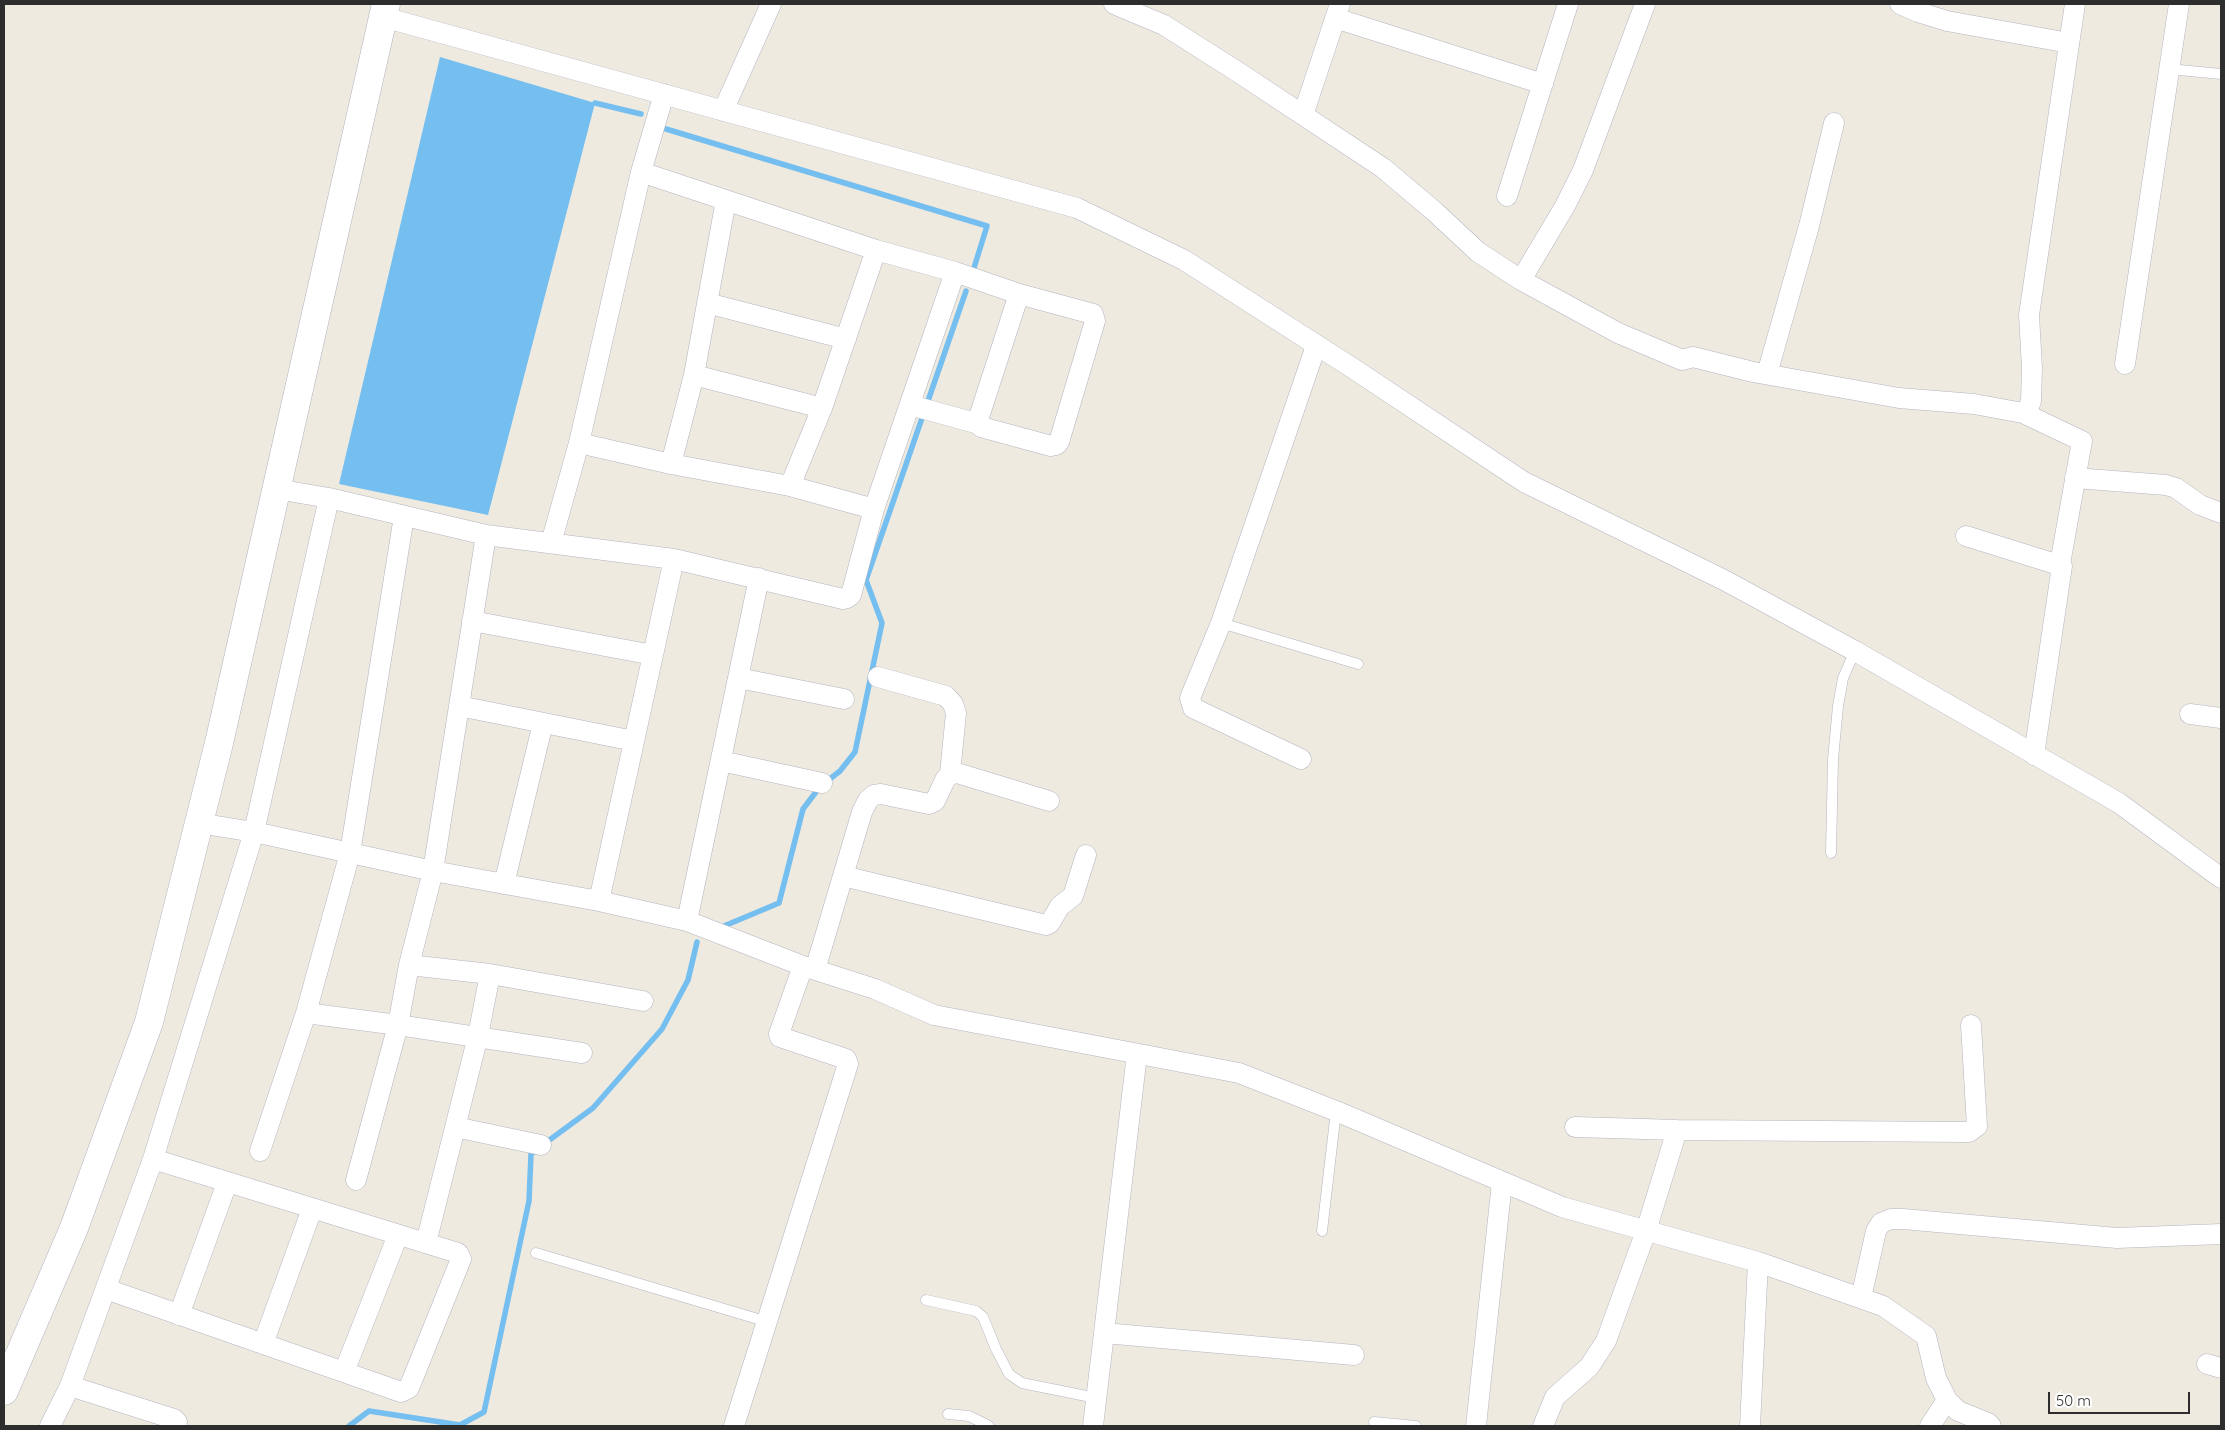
<!DOCTYPE html>
<html>
<head>
<meta charset="utf-8">
<style>
	body { margin:0 }
	#map { position:relative; width:2225px; height:1430px; overflow:hidden; background:#eeeae0; font-family:Quicksand,sans-serif }
	canvas { display:block }
	.frame { position:absolute; inset:0; border:5px solid #2d2d2d; pointer-events:none }
	.scale { position:absolute; left:2048px; top:1392px; width:142px; height:22px; box-sizing:border-box; border:2px solid #2d2d2d; border-top:0; padding-left:6px; font-size:15px; line-height:18px; white-space:nowrap; color:#2d2d2d; -webkit-text-stroke:4px #fff; paint-order:stroke }
</style>
</head>
<body>
<div id="map">
<canvas width="2225" height="1430"></canvas>
<div class="frame"></div>
<div class="scale">50 m</div>
</div>
<script>
const g = document.querySelector('canvas').getContext('2d');
g.lineJoin = 'round';
function fillPath(path, color) { g.fillStyle = color; g.fill(path, 'evenodd'); }
const poly = rows => new Path2D(rows.map(r => 'M' + r).join(''));
function strokePath(path, color, width, dash) { g.strokeStyle = color; g.lineWidth = width; g.lineCap = dash ? 'butt' : 'round'; g.setLineDash(dash || []); g.stroke(path); }
fillPath(poly([
	[440,57,595,103,488,515,339,484]
]), '#74bef0');
strokePath(poly([
	[595,103,641,114],
	[666,129,987,226,973,271],
	[826,782,840,771,855,752,882,623,866,580,966,291],
	[724,926,779,903,803,809,819,788],
	[544,1144,593,1108,662,1029,688,980,697,942],
	[349,1426,369,1411,460,1425,484,1412,529,1201,531,1154,537,1150]
]), '#74bef0', 5.5);
const lane = poly([
	[2169,69,2221,74],
	[1221,623,1358,664],
	[1831,853,1833,759,1838,706,1843,678,1855,651],
	[1322,1231,1336,1111],
	[536,1253,768,1322],
	[926,1300,976,1311,983,1317,996,1349,1009,1374,1022,1383,1096,1398],
	[948,1414,969,1416,989,1426],
	[1374,1422,1416,1426]
]);
const street = poly([
	[1114,4,1164,25,1241,74,1383,168,1434,211,1478,252,1521,280,1618,333,1682,360,1693,357,1753,372,1899,398,1974,404,2023,413,2027,412,2031,401,2032,368,2029,315,2075,4],
	[1900,4,1918,12,1947,21,2069,43],
	[383,17,1077,208,1184,260,1354,369,1524,482,1724,580,1855,651,2119,803,2221,878],
	[1335,18,1543,84],
	[723,111,771,4],
	[1303,115,1340,4],
	[641,172,876,250,955,272,1019,294,1093,314,1095,321,1059,442,1056,445,1051,446,981,427,979,424,978,420,1019,294],
	[1507,196,1568,4],
	[1521,280,1565,206,1583,170,1645,4],
	[707,303,846,339],
	[2125,364,2179,4],
	[1767,374,1809,226,1834,123],
	[694,375,822,408],
	[910,405,979,424],
	[2023,413,2082,441,2060,564],
	[579,443,671,464,790,486,874,509],
	[671,464,694,375,726,200],
	[2075,478,2166,485,2176,488,2200,505,2221,513],
	[790,486,822,408,876,250],
	[276,489,329,498,486,535,674,559,843,599,847,598,851,595,874,509,955,272],
	[1966,536,2062,566,2034,755],
	[551,543,579,443,641,172,664,94],
	[472,621,653,655],
	[878,677,946,696,953,704,956,713,950,774],
	[738,678,844,699],
	[459,706,634,741],
	[2190,714,2221,718],
	[1301,759,1193,708,1190,698,1221,623,1316,346],
	[721,761,822,783],
	[198,823,254,832,433,871,599,901,687,921,803,966,875,989,934,1015,1239,1073,1336,1111,1562,1207,1758,1262,1883,1306,1926,1336,1936,1378,1947,1400,1958,1411,1988,1423,1991,1426],
	[843,876,1046,925,1050,923,1060,906,1073,896,1086,855],
	[504,884,543,723],
	[599,901,674,559],
	[687,921,759,578],
	[409,965,490,974,643,1001],
	[815,970,862,812,868,800,874,795,881,794,929,804,935,801,945,780,950,774,957,773,1049,801],
	[306,1013,398,1025,582,1053],
	[455,1127,541,1145],
	[1575,1127,1677,1130,1969,1132,1977,1126,1971,1025],
	[260,1151,306,1013,350,853,404,516],
	[356,1180,398,1025,409,965,433,871,486,535],
	[426,1243,478,1036,490,974],
	[106,1289,401,1392,409,1388,461,1259,458,1253,153,1159],
	[1861,1298,1876,1231,1881,1223,1891,1219,1903,1219,2117,1238,2221,1234],
	[179,1315,227,1183],
	[1104,1333,1354,1355],
	[263,1344,312,1209],
	[2207,1364,2221,1368],
	[344,1372,398,1235],
	[70,1386,174,1419,177,1422,176,1426],
	[50,1426,70,1386,153,1159,254,832,329,498],
	[734,1426,848,1064,846,1059,780,1037,779,1034,803,966],
	[1093,1426,1137,1054],
	[1476,1426,1502,1182],
	[1543,1426,1555,1397,1589,1367,1606,1341,1646,1231,1677,1130],
	[1750,1426,1758,1262],
	[1930,1426,1947,1400]
]);
const secondary = poly([
	[4,1391,74,1228,149,1022,219,743,386,4]
]);
strokePath(lane, '#b3b4c0', 11);
strokePath(street, '#b3b4c0', 21);
strokePath(secondary, '#b3b4c0', 29);
strokePath(lane, '#fff', 10);
strokePath(street, '#fff', 20);
strokePath(secondary, '#fff', 28);
</script>
</body>
</html>
